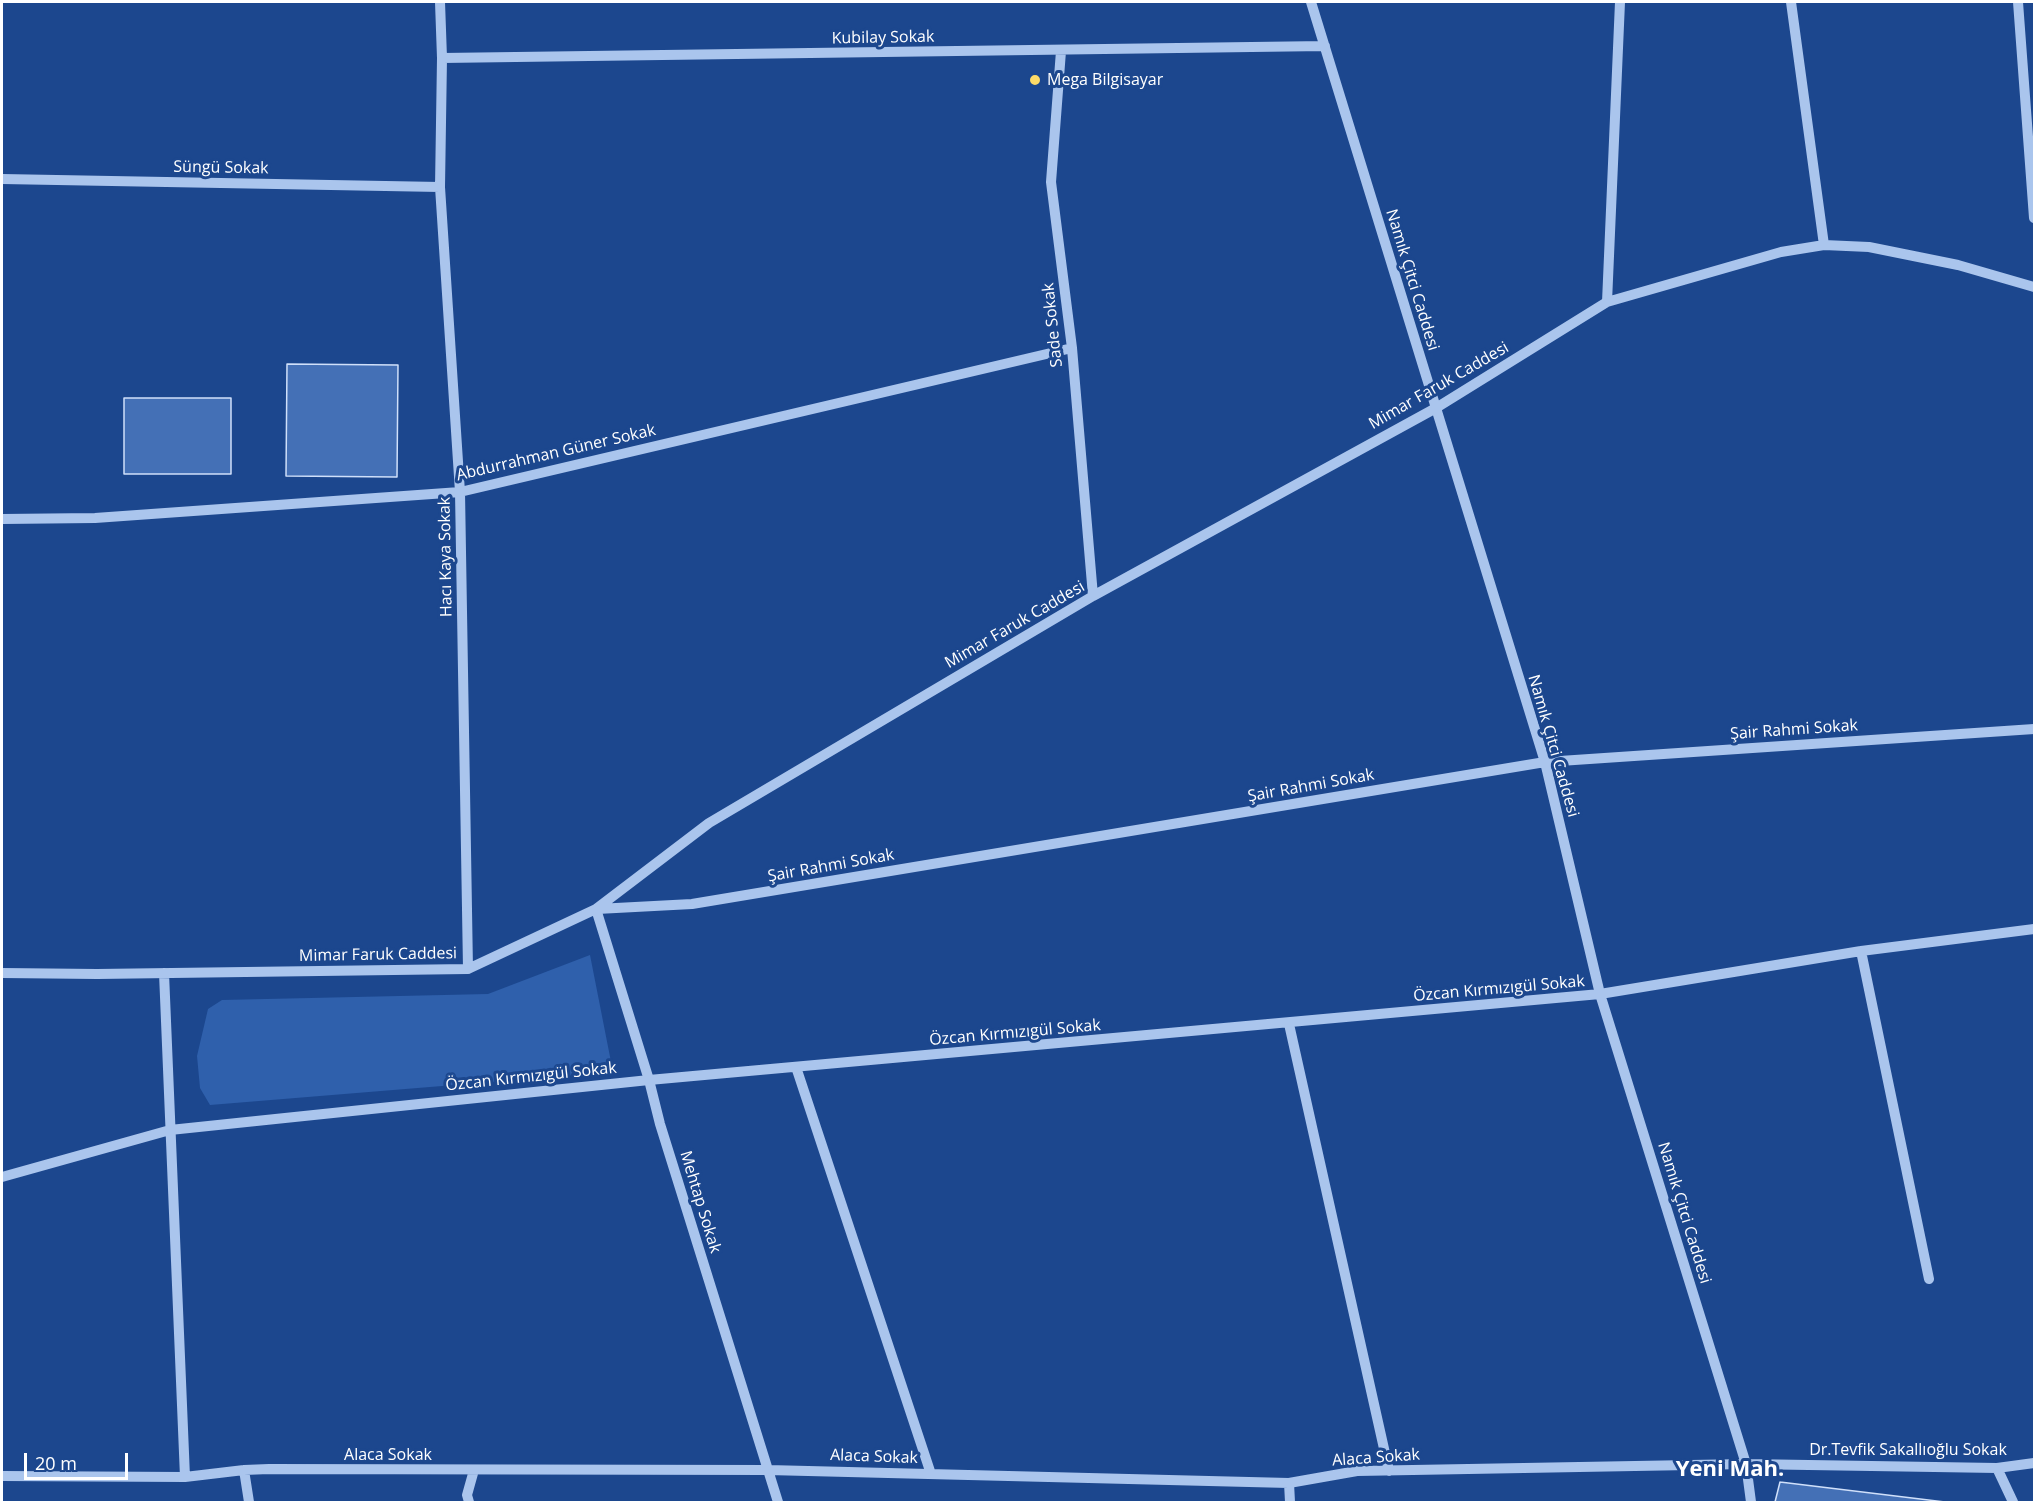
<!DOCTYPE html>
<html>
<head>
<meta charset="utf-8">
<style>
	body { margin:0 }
	#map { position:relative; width:2036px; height:1504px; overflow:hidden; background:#1c478e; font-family:"Open Sans",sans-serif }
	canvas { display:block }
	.frame { position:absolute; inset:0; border:3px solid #fff; pointer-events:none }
	.scale { position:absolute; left:24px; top:1453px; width:104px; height:27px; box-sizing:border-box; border:3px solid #fff; border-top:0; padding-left:8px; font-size:18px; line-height:21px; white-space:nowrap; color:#fff; -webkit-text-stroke:4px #1c478e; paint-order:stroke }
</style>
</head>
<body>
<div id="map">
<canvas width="2036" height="1504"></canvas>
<div class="frame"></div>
<div class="scale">20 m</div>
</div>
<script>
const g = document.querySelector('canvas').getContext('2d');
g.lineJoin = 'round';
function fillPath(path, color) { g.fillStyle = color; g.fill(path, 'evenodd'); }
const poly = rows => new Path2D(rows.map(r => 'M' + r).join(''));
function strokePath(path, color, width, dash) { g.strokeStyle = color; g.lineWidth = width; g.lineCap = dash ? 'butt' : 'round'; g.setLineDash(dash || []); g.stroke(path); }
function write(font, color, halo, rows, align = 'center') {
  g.font = font + ' "Open Sans",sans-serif'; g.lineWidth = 6; g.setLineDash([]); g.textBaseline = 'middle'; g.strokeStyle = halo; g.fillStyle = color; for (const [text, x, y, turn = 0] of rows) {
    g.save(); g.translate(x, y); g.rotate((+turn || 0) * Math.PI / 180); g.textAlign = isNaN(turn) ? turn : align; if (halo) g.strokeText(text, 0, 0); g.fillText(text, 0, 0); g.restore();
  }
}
fillPath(poly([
	[590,955,613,1072,210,1105,200,1088,197,1056,208,1009,222,1000,488,994]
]), '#2f60ac');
const building = poly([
	[287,364,398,365,397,477,286,476,287,364],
	[124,398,231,398,231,474,124,474,124,398],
	[1780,1482,1945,1502,1775,1502,1780,1482]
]);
fillPath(building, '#4470b6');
strokePath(building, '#d0e0fa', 1.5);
strokePath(poly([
	[440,2,442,58,440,187,460,492,468,969],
	[1311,2,1545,762,1600,994,1746,1464,1751,1502],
	[1791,2,1824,245],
	[2018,2,2034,218],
	[1061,51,1051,182,1072,348,1093,596],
	[442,58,1325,46],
	[2,179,440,187],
	[1607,302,1620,2],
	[2,519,95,518,460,492,1072,348],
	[596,909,649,1080,660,1124,778,1502],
	[597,909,692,904,1545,762,2034,729],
	[1861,951,1929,1279],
	[2,973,97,974,468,969,596,909,709,823,1093,596,1436,408,1607,302,1781,252,1824,245,1869,247,1958,265,2034,287],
	[164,973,185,1477],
	[1289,1024,1389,1471],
	[796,1067,931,1474],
	[2,1177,170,1130,649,1080,1600,994,1861,951,2034,929],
	[1997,1468,2013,1502],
	[244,1470,249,1502],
	[2,1476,185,1477,244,1470,269,1469,768,1470,1289,1483,1357,1471,1746,1464,1997,1468,2034,1463],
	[1289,1483,1290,1502],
	[469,1502,467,1495,474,1470]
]), '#aac5ed', 10);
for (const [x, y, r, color] of [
	[1035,80,6,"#fddb68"]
]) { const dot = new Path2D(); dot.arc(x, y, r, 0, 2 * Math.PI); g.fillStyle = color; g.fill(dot); strokePath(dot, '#1c478e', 2); }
write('16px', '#fff', '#1c478e', [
	["Kubilay Sokak",883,38,-1],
	["Süngü Sokak",221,168,1],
	["Namık Çitci Caddesi",1412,280,73],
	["Sade Sokak",1053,325,-96],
	["Mimar Faruk Caddesi",1439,386,-30],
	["Abdurrahman Güner Sokak",556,453,-13],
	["Hacı Kaya Sokak",446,557,-91],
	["Mimar Faruk Caddesi",1015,625,-30],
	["Şair Rahmi Sokak",1794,730,-4],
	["Namık Çitci Caddesi",1553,746,74],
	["Şair Rahmi Sokak",1311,786,-10],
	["Şair Rahmi Sokak",831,866,-10],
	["Mimar Faruk Caddesi",378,955,-1],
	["Özcan Kırmızıgül Sokak",1499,989,-5],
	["Özcan Kırmızıgül Sokak",1015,1033,-5],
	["Özcan Kırmızıgül Sokak",531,1077,-6],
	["Mehtap Sokak",700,1202,73],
	["Namık Çitci Caddesi",1684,1213,73],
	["Dr.Tevfik Sakallıoğlu Sokak",1908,1450],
	["Alaca Sokak",388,1455],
	["Alaca Sokak",874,1457,2],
	["Alaca Sokak",1376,1458,-4]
]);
write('16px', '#fff', '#1c478e', [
	["Mega Bilgisayar",1047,80]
], 'left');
write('bold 22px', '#fff', '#1c478e', [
	["Yeni Mah.",1730,1470]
]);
</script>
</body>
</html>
